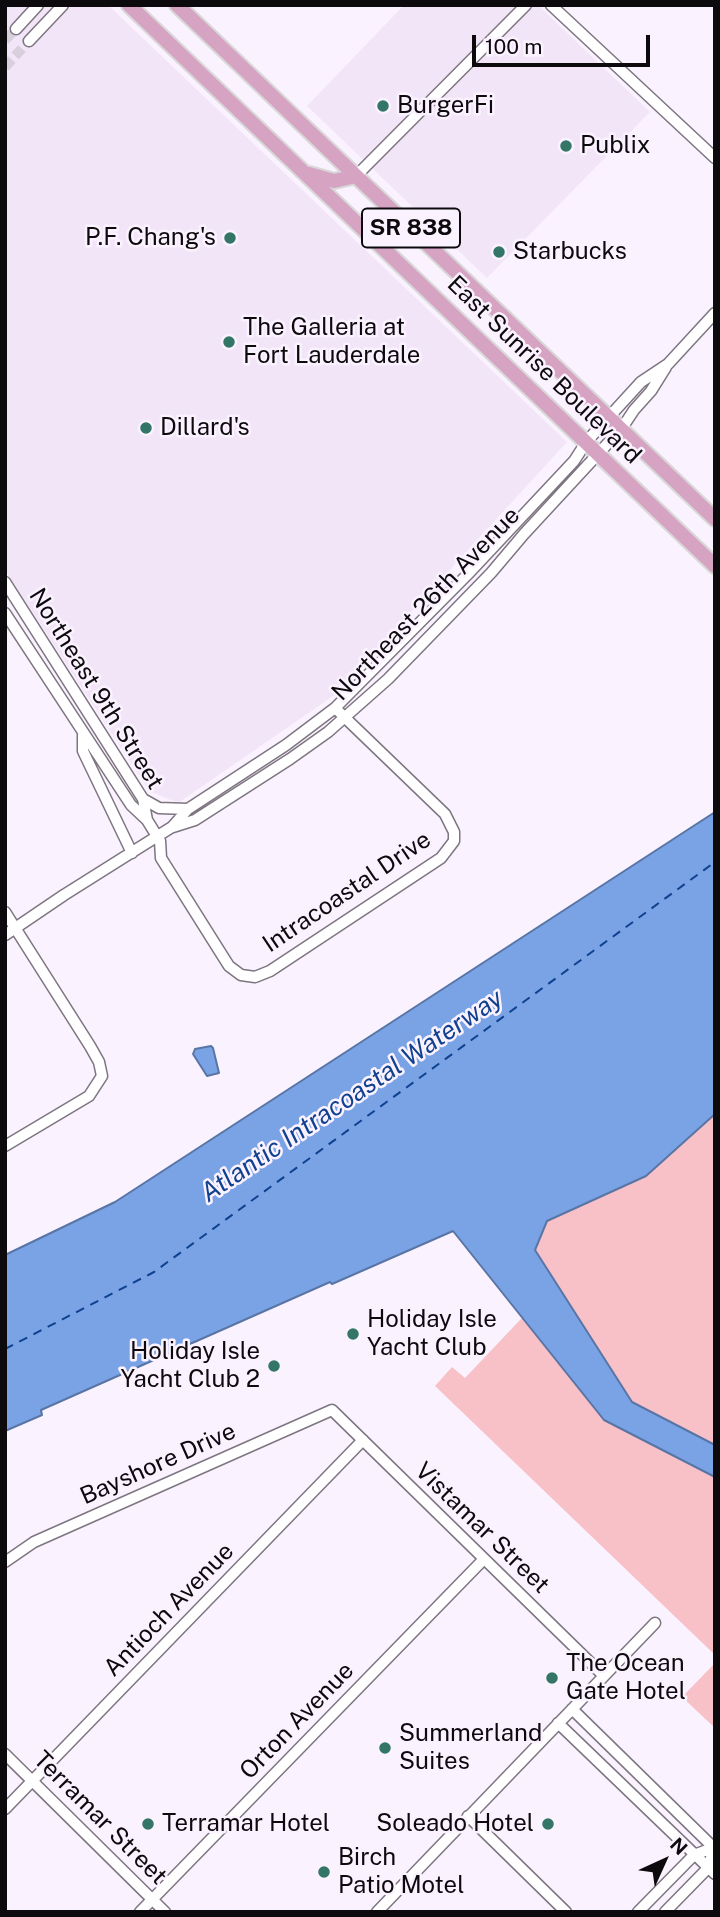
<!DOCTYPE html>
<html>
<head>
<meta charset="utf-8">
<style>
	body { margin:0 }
	#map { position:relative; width:720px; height:1917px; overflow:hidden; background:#fbf2ff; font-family:"Public Sans",sans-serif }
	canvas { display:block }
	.frame { position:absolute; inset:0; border:7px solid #0d0a0e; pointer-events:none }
	.north { position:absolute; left:629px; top:1826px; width:70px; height:70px; -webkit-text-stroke:5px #fbf2ff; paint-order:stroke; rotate:45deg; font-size:19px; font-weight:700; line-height:28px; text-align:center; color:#0d0a0e }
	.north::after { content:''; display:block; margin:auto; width:24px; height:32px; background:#0d0a0e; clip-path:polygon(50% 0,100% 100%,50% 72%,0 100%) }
	.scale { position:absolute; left:472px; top:35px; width:178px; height:32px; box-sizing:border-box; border:4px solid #0d0a0e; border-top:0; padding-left:9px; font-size:21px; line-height:24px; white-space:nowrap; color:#0d0a0e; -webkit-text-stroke:5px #fbf2ff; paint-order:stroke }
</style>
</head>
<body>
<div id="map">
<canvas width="720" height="1917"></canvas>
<div class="frame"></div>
<div class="north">N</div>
<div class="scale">100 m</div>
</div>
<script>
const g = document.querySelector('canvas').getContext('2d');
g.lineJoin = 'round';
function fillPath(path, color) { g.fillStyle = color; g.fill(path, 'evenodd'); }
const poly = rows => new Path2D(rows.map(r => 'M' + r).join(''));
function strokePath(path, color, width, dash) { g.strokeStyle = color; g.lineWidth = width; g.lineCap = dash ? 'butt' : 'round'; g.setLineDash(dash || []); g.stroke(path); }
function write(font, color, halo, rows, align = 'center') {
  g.font = font + ' "Public Sans",sans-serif'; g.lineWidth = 5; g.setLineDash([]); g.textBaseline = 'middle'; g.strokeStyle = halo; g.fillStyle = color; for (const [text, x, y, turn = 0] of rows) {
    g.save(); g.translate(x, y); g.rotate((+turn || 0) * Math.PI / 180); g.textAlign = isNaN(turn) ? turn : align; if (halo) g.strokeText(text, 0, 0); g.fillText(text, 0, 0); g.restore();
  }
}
fillPath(poly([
	[5,5,108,5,567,442,336,694,178,803,149,791,5,570],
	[404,5,538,5,650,112,487,278,307,106]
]), '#f2e5f8');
fillPath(poly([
	[715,1114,715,1655,435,1386,452,1367,465,1378,555,1283,535,1250,547,1221,646,1176],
	[715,1663,715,1728,682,1697]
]), '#f7c1c7');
const water = poly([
	[715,812,715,1114,646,1176,547,1221,535,1250,632,1402,715,1445,715,1477,604,1420,453,1231,332,1284,330,1282,41,1410,42,1415,5,1431,5,1255,115,1202,715,812],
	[211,1046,213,1048,219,1073,207,1076,193,1054,195,1049,211,1046]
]);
fillPath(water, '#7aa3e6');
strokePath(water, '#5975a5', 2);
strokePath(poly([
	[5,1349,154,1272,715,862]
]), '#0f418e', 2, [9, 7]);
strokePath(poly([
	[5,40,16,29],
	[5,67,29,41]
]), '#d7cfdb', 10, [10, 5]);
const minor = poly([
	[551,5,715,158],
	[16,29,38,5],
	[29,41,63,5],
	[356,176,526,5],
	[5,582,143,799,147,820],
	[5,613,131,805,147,820,160,841,161,858,222,955,229,966,241,975,255,977,270,971,441,858,454,841,454,832,445,814,335,708],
	[83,735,83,751,132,853],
	[143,799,159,808,188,809],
	[173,827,195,820,290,759,328,732,388,679,491,573,524,534,622,428,634,410,651,391,666,367],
	[5,912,90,1046,99,1062,102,1076,89,1096,5,1146],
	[5,935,64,895,172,827,188,809,286,745,335,708,468,574,574,461,587,441,641,382,668,364,715,313],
	[5,1562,34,1542,332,1410,604,1676],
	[572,1709,715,1849],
	[558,1723,715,1874],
	[5,1754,165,1912],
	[5,1809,363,1440],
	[468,1816,566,1912],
	[140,1912,484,1559],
	[377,1912,655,1623],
	[638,1912,694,1855,715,1847],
	[665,1912,708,1868,714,1848]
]);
const primary = poly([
	[129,5,715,566],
	[177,5,715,519],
	[309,174,334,181,356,176]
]);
strokePath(minor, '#7d7580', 13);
strokePath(primary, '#d8d8d8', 18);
strokePath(minor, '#fff', 10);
strokePath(primary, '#d6a3c3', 14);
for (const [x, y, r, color] of [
	[383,106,7,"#337566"],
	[566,146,7,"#337566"],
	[230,238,7,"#337566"],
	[499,252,7,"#337566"],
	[229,342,7,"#337566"],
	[146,428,7,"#337566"],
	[353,1334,7,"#337566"],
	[274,1366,7,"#337566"],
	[552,1678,7,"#337566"],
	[385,1748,7,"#337566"],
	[148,1824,7,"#337566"],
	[548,1824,7,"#337566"],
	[324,1872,7,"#337566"]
]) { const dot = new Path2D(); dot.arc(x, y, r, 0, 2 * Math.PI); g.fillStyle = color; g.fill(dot); strokePath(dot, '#fbf2ff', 2.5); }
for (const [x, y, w] of [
	[411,228,98]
]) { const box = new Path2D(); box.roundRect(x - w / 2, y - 19.5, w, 39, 5); g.fillStyle = '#fbf2ff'; g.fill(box); strokePath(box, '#0d0a0e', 2); }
write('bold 23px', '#0d0a0e', null, [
	["SR 838",411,228]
]);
write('24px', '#0d0a0e', '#fbf2ff', [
	["BurgerFi",397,106],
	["Publix",580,146],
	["P.F. Chang's",216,238,"right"],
	["Starbucks",513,252],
	["The Galleria at",243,328],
	["Fort Lauderdale",243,356],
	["Dillard's",160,428],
	["Holiday Isle",367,1320],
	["Yacht Club",367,1348],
	["Holiday Isle",260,1352,"right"],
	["Yacht Club 2",260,1380,"right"],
	["The Ocean",566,1664],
	["Gate Hotel",566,1692],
	["Summerland",399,1734],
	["Suites",399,1762],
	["Terramar Hotel",162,1824],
	["Soleado Hotel",534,1824,"right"],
	["Birch",338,1858],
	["Patio Motel",338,1886]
], 'left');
write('24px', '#0d0a0e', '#fbf2ff', [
	["East Sunrise Boulevard",544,370,44],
	["Northeast 26th Avenue",426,604,-46],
	["Northeast 9th Street",96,689,58],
	["Intracoastal Drive",347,892,-34],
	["Bayshore Drive",158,1464,-24],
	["Vistamar Street",482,1528,44],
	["Antioch Avenue",169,1610,-46],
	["Orton Avenue",297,1721,-46],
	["Terramar Street",100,1818,45]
]);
write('italic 26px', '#0f418e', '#fbf2ff', [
	["Atlantic Intracoastal Waterway",352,1096,-34]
]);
</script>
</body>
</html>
